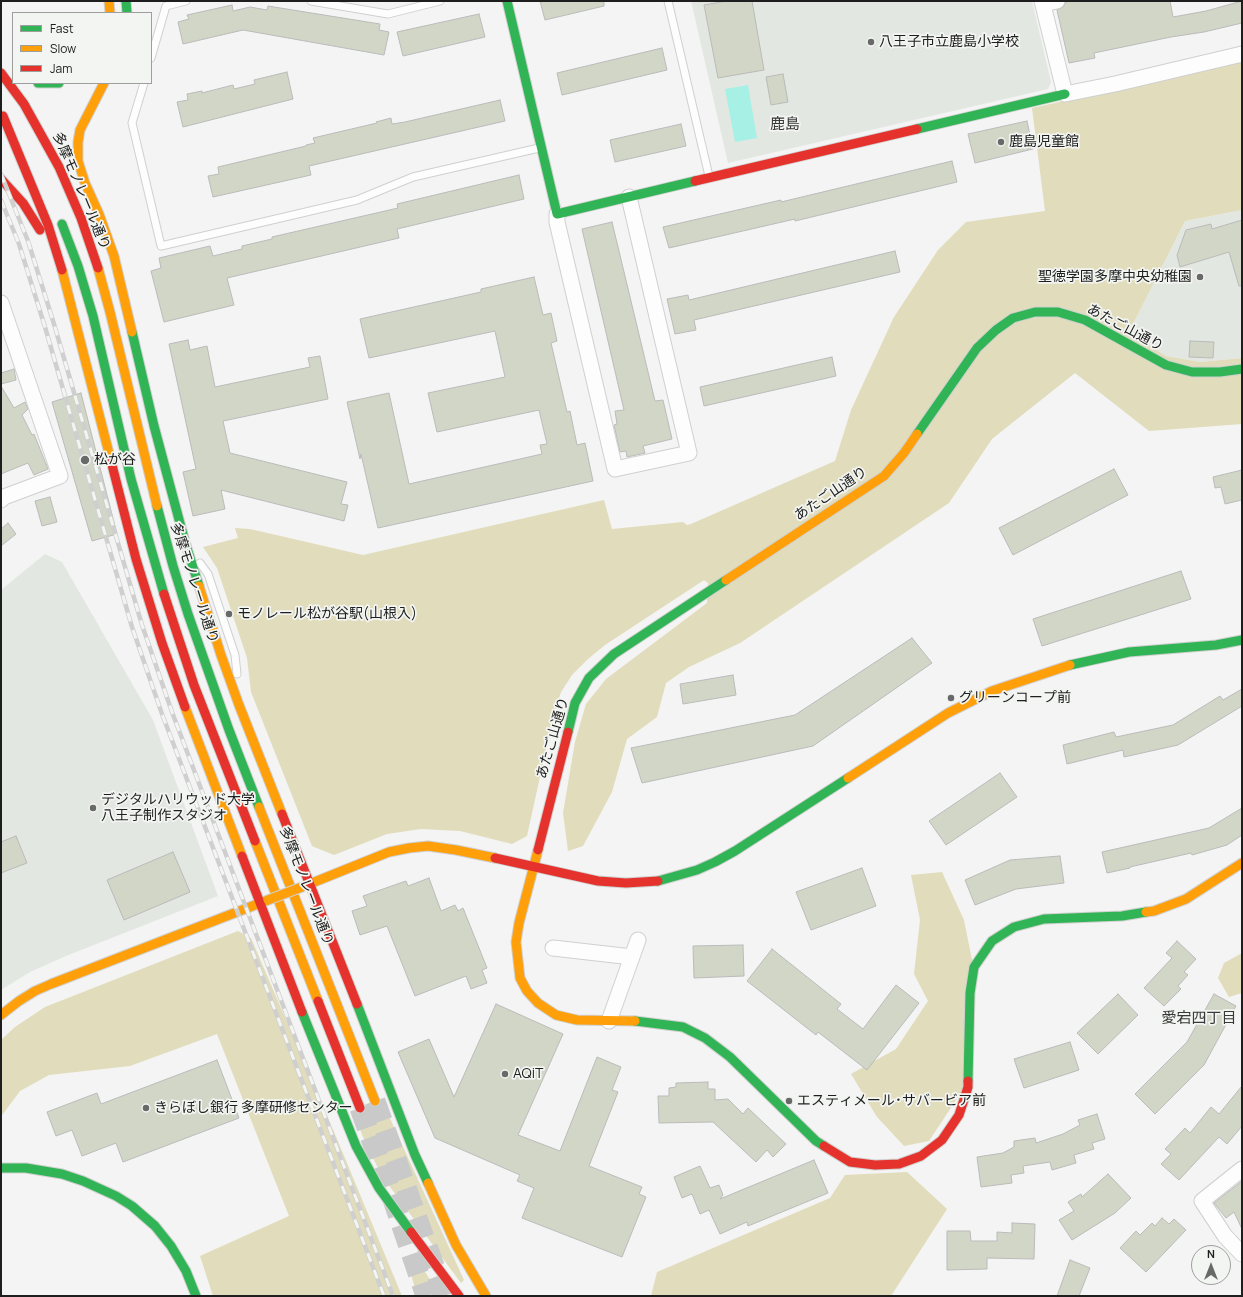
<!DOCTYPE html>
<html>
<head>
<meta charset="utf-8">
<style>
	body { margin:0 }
	#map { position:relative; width:1243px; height:1297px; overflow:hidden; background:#f3f4f3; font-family:Manrope,sans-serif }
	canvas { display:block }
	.frame { position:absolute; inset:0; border:2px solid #1d1e1d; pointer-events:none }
	.legend { position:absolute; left:12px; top:12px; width:140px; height:72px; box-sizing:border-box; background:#f3f5f2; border:1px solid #9d9f9d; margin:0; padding:5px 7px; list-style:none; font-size:12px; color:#1d1e1d }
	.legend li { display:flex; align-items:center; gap:8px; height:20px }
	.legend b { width:20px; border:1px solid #9d9f9d }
	.north { position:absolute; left:1191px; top:1245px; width:40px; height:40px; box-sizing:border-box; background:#f3f5f2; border:1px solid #9d9f9d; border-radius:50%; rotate:0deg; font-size:11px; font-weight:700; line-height:16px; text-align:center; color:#1d1e1d }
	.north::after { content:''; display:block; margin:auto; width:14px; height:18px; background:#686968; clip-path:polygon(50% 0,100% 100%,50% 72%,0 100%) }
</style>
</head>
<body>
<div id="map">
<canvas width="1243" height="1297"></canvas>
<div class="frame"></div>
<ul class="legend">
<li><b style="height:5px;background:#30b455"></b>Fast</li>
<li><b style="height:5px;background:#ff9f0a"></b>Slow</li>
<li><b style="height:5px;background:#e5322d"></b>Jam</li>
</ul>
<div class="north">N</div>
</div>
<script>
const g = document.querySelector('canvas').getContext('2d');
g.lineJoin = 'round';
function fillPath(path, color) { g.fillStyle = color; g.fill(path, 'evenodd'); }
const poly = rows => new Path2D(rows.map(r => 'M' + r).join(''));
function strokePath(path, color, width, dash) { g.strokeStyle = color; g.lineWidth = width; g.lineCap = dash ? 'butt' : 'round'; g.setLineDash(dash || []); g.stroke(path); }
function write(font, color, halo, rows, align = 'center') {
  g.font = font + ' Manrope,"Noto Sans JP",sans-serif'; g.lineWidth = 3.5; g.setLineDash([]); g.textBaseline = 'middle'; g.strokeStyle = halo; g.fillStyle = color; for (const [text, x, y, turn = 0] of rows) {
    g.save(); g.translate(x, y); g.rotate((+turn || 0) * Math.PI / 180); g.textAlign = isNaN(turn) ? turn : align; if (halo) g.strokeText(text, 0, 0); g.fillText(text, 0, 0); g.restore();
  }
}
fillPath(poly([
	[691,1,1032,1,1051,82,1048,89,728,163],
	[1242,210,1242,358,1200,362,1166,356,1129,332,1185,221],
	[45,554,62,562,153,720,218,896,66,956,30,972,1,990,1,590]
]), '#e3e7e2');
fillPath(poly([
	[1242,62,1242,210,1185,221,1129,332,1166,356,1200,362,1242,358,1242,424,1149,431,1075,373,992,439,949,503,740,643,689,667,666,683,657,717,627,739,612,792,583,846,568,851,563,813,575,742,586,704,606,679,707,603,708,583,704,580,605,645,588,659,572,675,561,692,554,713,527,836,512,844,460,831,421,829,387,834,334,855,312,846,251,692,247,658,217,568,203,547,238,538,235,528,250,529,363,555,604,500,612,529,683,522,687,525,691,524,835,461,851,410,894,317,938,250,966,222,1045,211,1032,108],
	[942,872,964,920,972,960,964,1088,929,1141,904,1146,877,1117,851,1074,896,1049,928,1001,914,974,920,920,911,875],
	[238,931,251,938,337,1139,402,1296,213,1296,200,1256,289,1216,217,1034,130,1066,49,1075,20,1091,3,1114,1,1115,1,1040,15,1027,45,1007],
	[1242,953,1242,993,1229,997,1218,978,1224,963],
	[382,1101,464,1280,461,1283,382,1176,365,1142,354,1114],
	[907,1172,947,1209,891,1296,651,1296,657,1272,830,1198,845,1175],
	[413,1260,417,1260,441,1296,417,1296,409,1267,409,1262]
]), '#e1dcbb');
fillPath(poly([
	[748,85,757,138,735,142,725,89]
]), '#a6f0e5');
const building = poly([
	[540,1,604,1,604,6,545,20,540,1],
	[727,1,752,1,764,70,718,78,704,5,727,1],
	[1070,1,1170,1,1173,17,1206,11,1242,1,1242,23,1204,32,1171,37,1094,53,1095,58,1069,63,1057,10,1063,7,1066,2,1070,1],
	[232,5,233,11,250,7,267,10,268,6,380,24,379,30,389,32,384,55,243,30,183,44,178,22,189,19,187,15,232,5],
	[479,14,485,37,403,56,397,32,479,14],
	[662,48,667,70,562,95,557,73,662,48],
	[287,72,293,99,183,127,177,102,188,100,187,94,202,91,202,93,233,85,234,89,255,84,254,80,287,72],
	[783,74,788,102,771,105,766,77,783,74],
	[500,100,505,121,309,166,311,175,213,197,208,176,219,174,218,167,306,146,306,145,315,143,313,138,377,123,376,122,391,118,392,124,405,122,500,100],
	[1027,121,1033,149,975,163,968,134,1027,121],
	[681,124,686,146,615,162,610,140,681,124],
	[952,161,957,182,795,221,795,219,669,248,663,227,781,200,781,202,952,161],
	[519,175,524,199,397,229,399,238,227,278,234,305,164,322,151,271,161,268,159,258,210,246,213,256,242,249,242,246,272,239,272,237,398,208,397,204,519,175],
	[1242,220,1242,286,1239,286,1229,252,1180,267,1177,255,1186,230,1211,224,1212,229,1242,220],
	[612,222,655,401,663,400,672,439,643,446,645,453,627,457,626,451,620,452,614,425,617,424,615,411,624,410,582,229,612,222],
	[895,251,900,272,694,320,696,330,675,334,667,299,688,295,689,300,895,251],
	[534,277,543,315,551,313,557,341,551,343,567,412,570,411,577,445,585,443,593,481,378,528,361,454,360,459,347,402,389,393,409,484,542,454,540,445,547,444,539,410,437,432,428,393,505,377,495,331,369,358,360,319,481,292,481,289,534,277],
	[188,340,190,350,207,346,215,387,310,367,308,358,320,356,328,399,223,421,230,453,347,482,341,504,348,505,344,521,221,490,225,509,193,516,183,472,196,469,169,344,188,340],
	[1190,341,1214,342,1213,358,1189,357,1190,341],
	[832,357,836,376,704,406,700,387,832,357],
	[14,369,16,380,1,384,1,373,14,369],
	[1,386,14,408,25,402,28,409,22,415,32,435,34,434,48,469,34,475,28,463,1,474,1,386],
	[81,393,117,534,92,541,52,402,81,393],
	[1114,469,1128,495,1013,555,999,528,1114,469],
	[1242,470,1242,500,1225,504,1221,487,1215,488,1213,477,1242,470],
	[50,497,57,522,42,526,35,501,50,497],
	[8,523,16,534,1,546,1,529,8,523],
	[1181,571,1191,599,1042,646,1033,619,1181,571],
	[912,638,932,663,813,746,642,783,631,748,795,715,912,638],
	[733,675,736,695,683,704,680,684,733,675],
	[1242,689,1242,706,1178,745,1124,757,1123,750,1067,764,1063,745,1114,732,1116,737,1173,725,1220,696,1223,700,1242,689],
	[1000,773,1017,797,946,845,929,821,1000,773],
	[1242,808,1242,835,1227,845,1192,855,1191,853,1130,867,1130,868,1107,873,1102,852,1209,828,1242,808],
	[16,836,27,863,1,873,1,842,16,836],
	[173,852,190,892,124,920,107,880,173,852],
	[1060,856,1064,883,1016,889,975,905,965,880,1010,860,1060,856],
	[862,868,876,906,811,930,796,892,862,868],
	[429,878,441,911,455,905,458,911,463,908,487,968,482,970,487,983,471,989,466,976,415,996,387,926,360,935,352,911,367,906,363,896,406,881,408,886,429,878],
	[1177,941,1196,959,1184,972,1188,975,1178,986,1181,989,1164,1006,1144,988,1172,958,1166,953,1177,941],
	[743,945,744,976,694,978,693,946,743,945],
	[772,949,841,1004,837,1009,863,1029,896,985,919,1003,867,1070,818,1032,816,1035,747,981,772,949],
	[1118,994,1138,1015,1098,1054,1077,1033,1118,994],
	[1214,994,1236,1006,1204,1065,1155,1114,1135,1094,1187,1042,1214,994],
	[496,1004,563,1034,518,1135,560,1151,597,1057,621,1067,612,1090,618,1092,589,1166,642,1187,639,1194,646,1197,622,1257,522,1218,534,1188,517,1181,520,1175,435,1138,398,1052,429,1039,454,1097,496,1004],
	[1070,1042,1079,1070,1024,1088,1014,1059,1070,1042],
	[217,1060,239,1118,123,1162,116,1143,82,1156,72,1130,56,1136,47,1112,97,1093,101,1104,217,1060],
	[708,1082,708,1089,715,1089,715,1100,728,1099,743,1114,748,1108,786,1144,773,1157,767,1150,756,1162,713,1122,659,1123,658,1096,669,1096,669,1088,676,1087,676,1083,708,1082],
	[1242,1086,1242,1126,1227,1144,1219,1137,1179,1180,1161,1164,1171,1154,1165,1149,1185,1128,1190,1133,1211,1107,1219,1114,1242,1086],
	[1097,1114,1105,1139,1092,1143,1094,1149,1074,1155,1076,1163,1052,1170,1050,1162,1023,1166,1024,1173,1011,1175,1012,1183,981,1187,977,1157,1003,1153,1014,1147,1014,1141,1035,1138,1036,1143,1063,1134,1080,1125,1078,1120,1097,1114],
	[814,1160,828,1193,748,1226,747,1222,720,1234,709,1210,700,1214,692,1194,682,1198,674,1177,700,1166,710,1188,719,1185,723,1195,720,1199,814,1160],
	[1108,1174,1131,1198,1115,1213,1072,1240,1059,1220,1074,1211,1068,1202,1081,1194,1082,1197,1108,1174],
	[1242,1181,1242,1229,1234,1212,1226,1218,1214,1203,1242,1181],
	[1162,1218,1169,1224,1174,1219,1186,1230,1146,1272,1120,1248,1136,1231,1140,1235,1152,1223,1155,1226,1162,1218],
	[1012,1223,1035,1224,1034,1259,987,1258,987,1269,947,1270,947,1231,970,1231,971,1241,997,1241,997,1232,1012,1233,1012,1223],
	[1070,1260,1090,1268,1079,1296,1057,1296,1070,1260]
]);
fillPath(building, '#d1d6c7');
strokePath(building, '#babbba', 1);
strokePath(poly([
	[375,1101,438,1277,443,1296],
	[360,1108,387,1182,426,1296]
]), '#c8c9c8', 21, [21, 10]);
const lane = poly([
	[311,1,388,14,440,1],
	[668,1,709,176],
	[151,58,166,6,186,1],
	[144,83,132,123,161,246,357,200,413,177,539,148],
	[200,563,208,574,235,655,237,674]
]);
const street = poly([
	[1042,1,1065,94,1115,84,1242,54],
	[1043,4,1057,1],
	[557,214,557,222,615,469,689,453,629,197],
	[1,303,60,476,4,497,1,500],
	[553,948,632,957],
	[609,1021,638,940],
	[1242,1169,1202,1201,1225,1236,1242,1254]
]);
const fast = poly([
	[126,1,127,13],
	[507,1,557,214,695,181],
	[38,83,59,83],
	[917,129,1065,94],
	[62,224,78,266,93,316,131,479,164,594],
	[132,332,154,426,185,542,199,586],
	[917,434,977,348,996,330,1013,318,1035,312,1058,312,1085,320,1166,365,1192,372,1220,372,1242,369],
	[157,506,173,566,188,614,229,730,259,807],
	[1070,665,1129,652,1216,645,1242,640],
	[568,732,575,703,589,678,614,654,726,580],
	[658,881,697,870,715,862,735,851,848,778],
	[357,1004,415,1155,428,1183],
	[302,1012,356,1146,379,1188,411,1232],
	[635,1021,683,1027,705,1038,730,1057,816,1141,824,1146],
	[968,1081,970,993,974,967,992,941,1014,927,1044,919,1122,916,1146,912],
	[1,1168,26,1168,62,1174,83,1181,116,1196,132,1206,155,1226,171,1246,186,1271,196,1296]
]);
const slow = poly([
	[109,1,110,13],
	[104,83,80,130,78,142,78,161,85,183,99,214,114,256,132,332],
	[98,268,110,312,157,506],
	[62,270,111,461],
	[726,580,884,476,904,453,917,434],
	[199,586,221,655,239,705,282,814],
	[185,707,242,856],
	[848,778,948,713,992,691,1070,665],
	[259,807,375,1101],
	[255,841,318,1001],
	[538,850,519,923,516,942,520,978,527,991,538,1003,556,1015,577,1020,635,1021],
	[302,887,389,852,409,848,428,846,456,850,495,858],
	[1146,912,1154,911,1186,899,1242,863],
	[1,1015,19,1001,35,991,51,984,268,900],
	[428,1183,456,1245,486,1296]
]);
const jam = poly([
	[1,73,24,104,59,167,81,218,98,268],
	[3,116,48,225,62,270],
	[1,179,23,203,40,230],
	[695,181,917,129],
	[111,461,136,559,162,643,185,707],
	[164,594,194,685,255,841],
	[282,814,357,1004],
	[538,850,568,732],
	[242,856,302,1012],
	[495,858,598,881,626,883,658,881],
	[318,1001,360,1108],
	[824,1146,850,1162,875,1165,899,1164,921,1156,942,1140,959,1115,968,1087,968,1081],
	[411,1232,459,1296]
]);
strokePath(lane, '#cfd0cf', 9);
strokePath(street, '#cfd0cf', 17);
strokePath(fast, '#cfd0cf', 11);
strokePath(slow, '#cfd0cf', 11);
strokePath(jam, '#cfd0cf', 11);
strokePath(lane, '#fdfdfd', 7);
strokePath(street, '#fdfdfd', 15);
strokePath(fast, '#30b455', 9);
strokePath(slow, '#ff9f0a', 9);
strokePath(jam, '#e5322d', 9);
const rail = poly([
	[1,174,28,241,54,324,142,625,172,712,393,1296],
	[1,200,19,244,45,327,132,627,162,714,384,1296]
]);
strokePath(rail, '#cfcfcf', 4.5);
strokePath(rail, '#f3f5f2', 3, [9]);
const slowBridge = poly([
	[268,900,302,887]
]);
strokePath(slowBridge, '#cfd0cf', 11, []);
strokePath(slowBridge, '#ff9f0a', 9);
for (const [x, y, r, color] of [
	[871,42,4,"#686968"],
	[1001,142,4,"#686968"],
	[1200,277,4,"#686968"],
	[85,460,5,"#686968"],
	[229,614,4,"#686968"],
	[951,698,4,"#686968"],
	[93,808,4,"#686968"],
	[505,1074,4,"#686968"],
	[789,1101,4,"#686968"],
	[146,1108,4,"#686968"]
]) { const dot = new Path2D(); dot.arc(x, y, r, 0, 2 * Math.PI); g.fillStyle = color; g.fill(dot); strokePath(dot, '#f3f5f2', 1.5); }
write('14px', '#1d1e1d', '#f3f5f2', [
	["八王子市立鹿島小学校",879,42],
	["鹿島児童館",1009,142],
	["聖徳学園多摩中央幼稚園",1192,277,"right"],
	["松が谷",94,460],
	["モノレール松が谷駅(山根入)",237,614],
	["グリーンコープ前",959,698],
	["デジタルハリウッド大学",101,800],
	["八王子制作スタジオ",101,816],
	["AQiT",513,1074],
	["エスティメール･サバービア前",797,1101],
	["きらぼし銀行 多摩研修センター",154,1108]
], 'left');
write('14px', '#1d1e1d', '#f3f5f2', [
	["多摩モノレール通り",81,191,67],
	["あたご山通り",1125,328,28],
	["あたご山通り",831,494,-34],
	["多摩モノレール通り",194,583,72],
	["あたご山通り",553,738,-74],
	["多摩モノレール通り",306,886,69]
]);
write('15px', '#383a38', '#f3f5f2', [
	["鹿島",785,125],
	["愛宕四丁目",1199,1019]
]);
</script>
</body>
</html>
